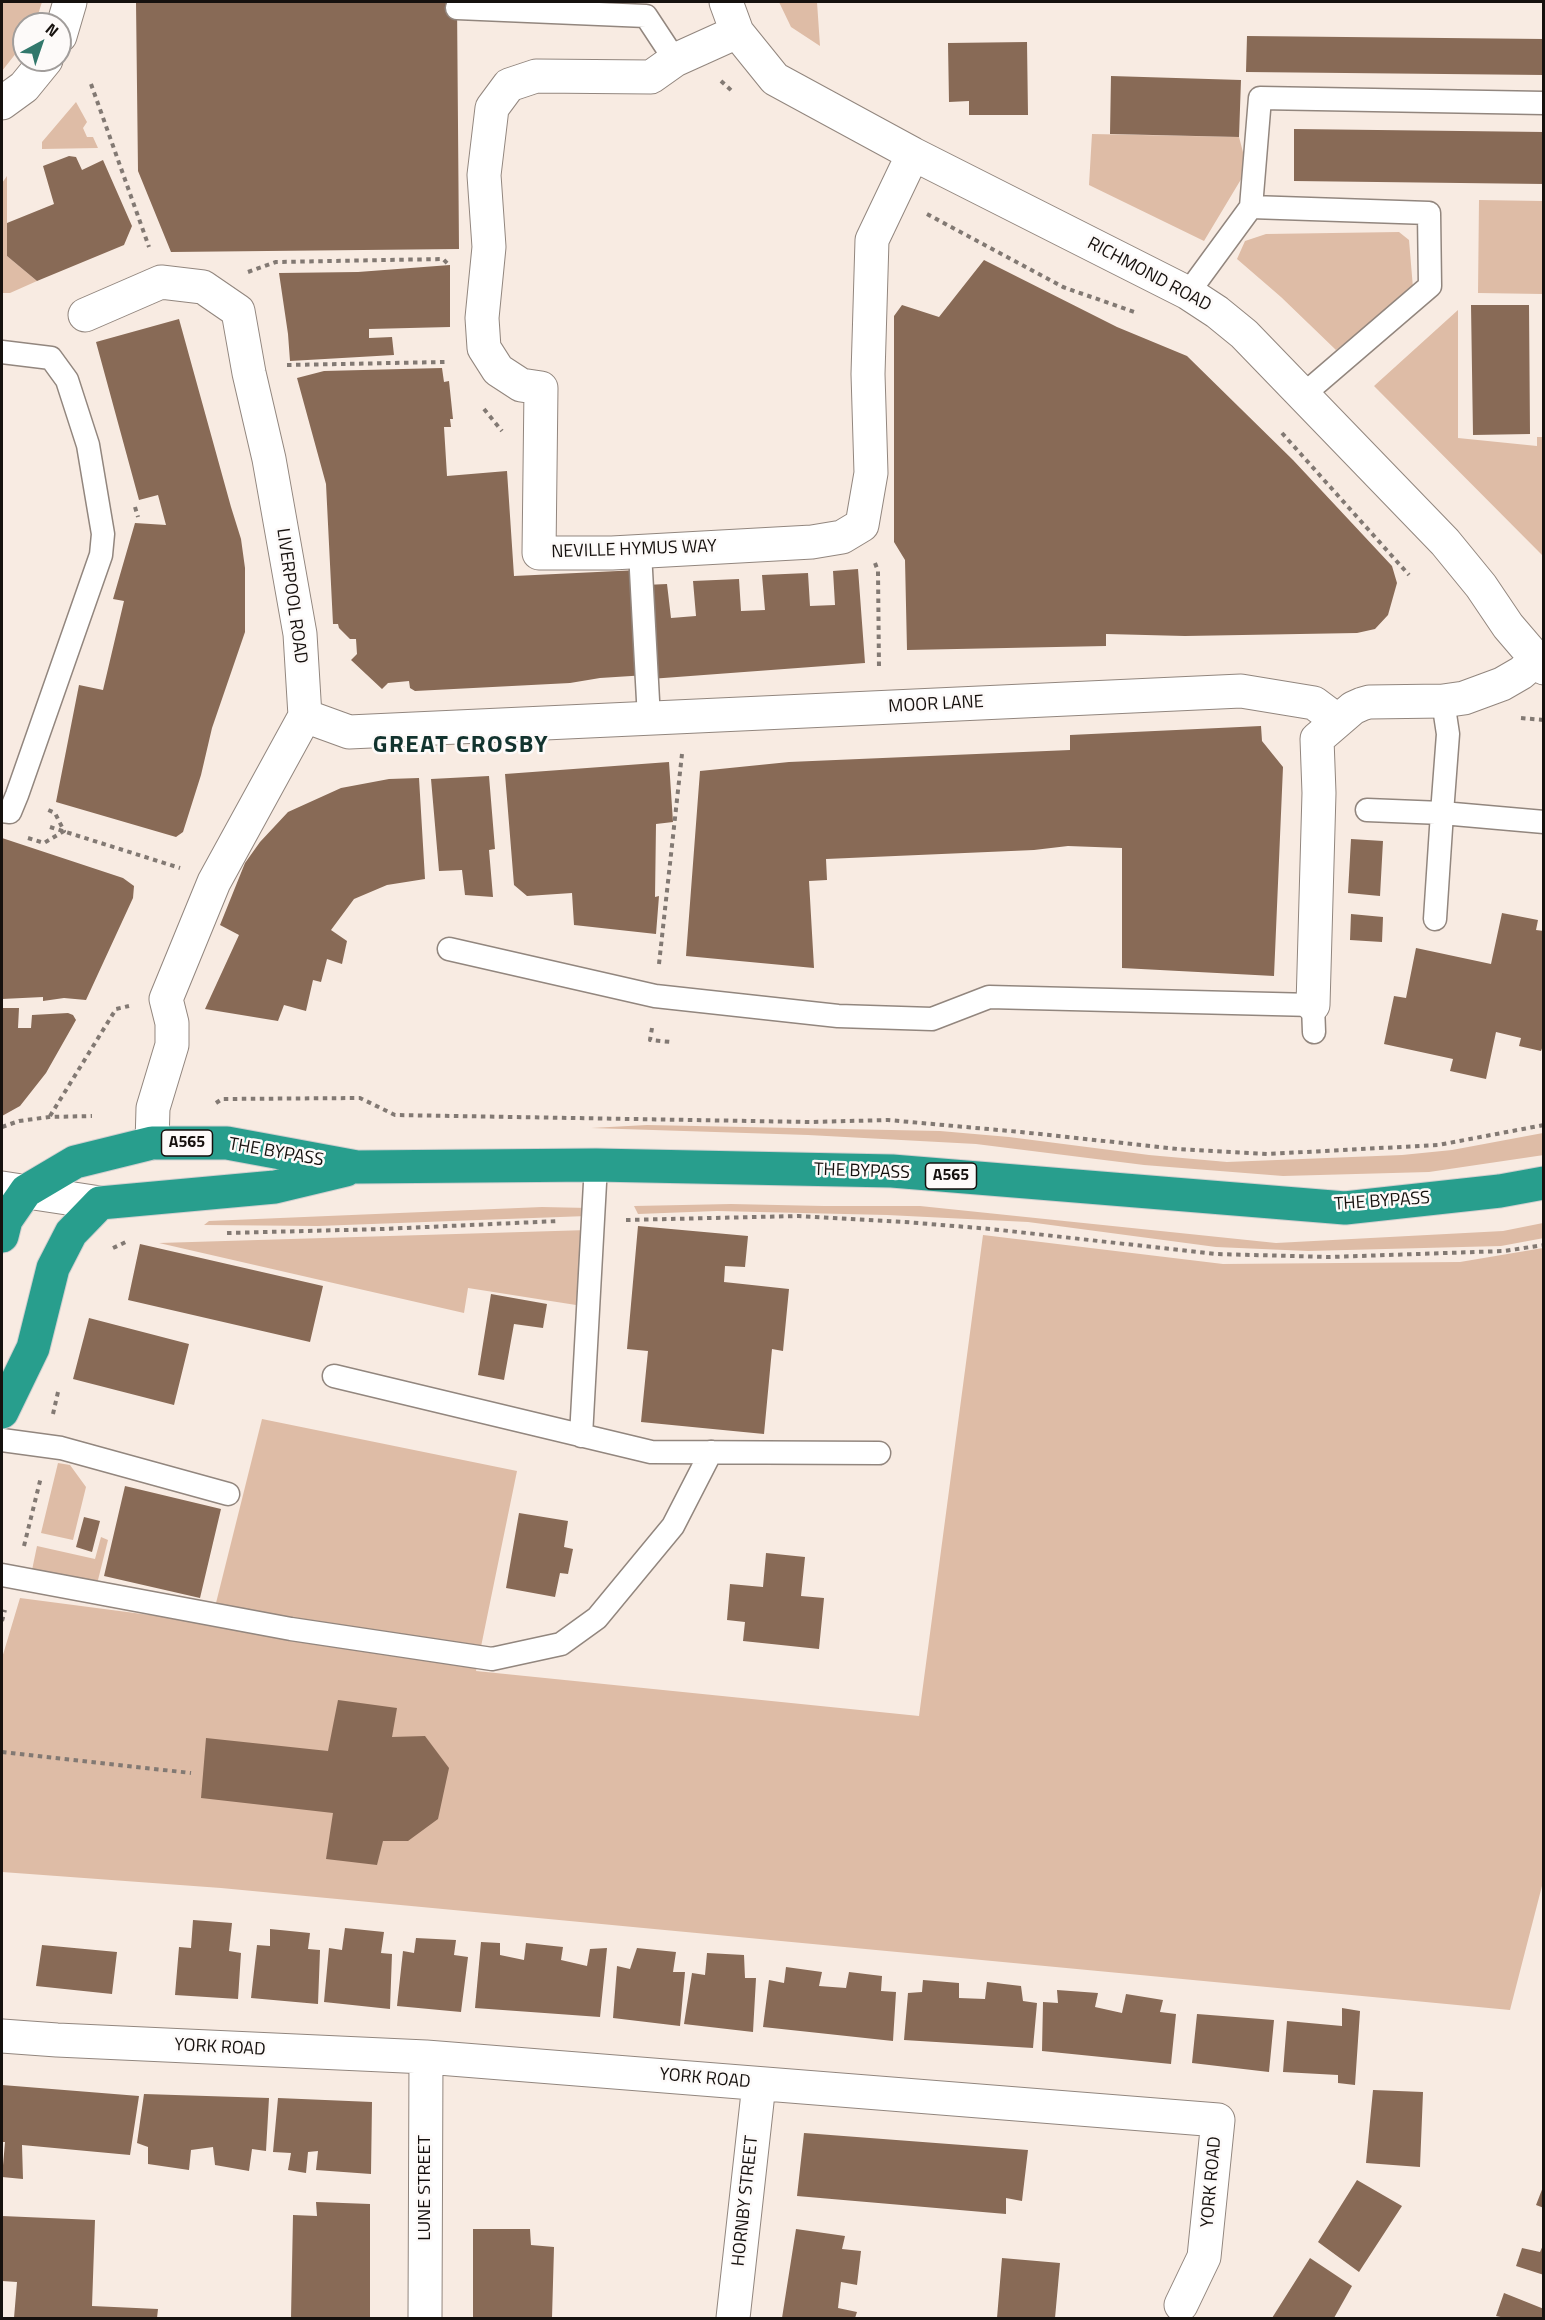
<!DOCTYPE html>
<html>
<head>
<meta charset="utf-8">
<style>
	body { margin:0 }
	#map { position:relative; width:1545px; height:2320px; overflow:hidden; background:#f8ebe2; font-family:"Titillium Web",sans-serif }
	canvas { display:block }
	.frame { position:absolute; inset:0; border:3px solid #16110e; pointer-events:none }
	.north { position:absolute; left:12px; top:12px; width:60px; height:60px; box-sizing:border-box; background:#fdfaf9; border:2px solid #a19d9b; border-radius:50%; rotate:40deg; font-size:16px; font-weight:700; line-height:24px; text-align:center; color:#16110e }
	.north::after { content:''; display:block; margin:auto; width:21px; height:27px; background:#32786c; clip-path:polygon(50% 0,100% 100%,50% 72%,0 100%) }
</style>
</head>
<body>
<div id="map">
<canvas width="1545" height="2320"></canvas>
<div class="frame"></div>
<div class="north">N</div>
</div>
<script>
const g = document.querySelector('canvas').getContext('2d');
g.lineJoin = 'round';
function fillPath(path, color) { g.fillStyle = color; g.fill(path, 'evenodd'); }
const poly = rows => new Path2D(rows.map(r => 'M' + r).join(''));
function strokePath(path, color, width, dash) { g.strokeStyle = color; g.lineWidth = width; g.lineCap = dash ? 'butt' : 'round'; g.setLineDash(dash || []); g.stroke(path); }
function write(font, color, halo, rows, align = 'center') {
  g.font = font + ' "Titillium Web",sans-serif'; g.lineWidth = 5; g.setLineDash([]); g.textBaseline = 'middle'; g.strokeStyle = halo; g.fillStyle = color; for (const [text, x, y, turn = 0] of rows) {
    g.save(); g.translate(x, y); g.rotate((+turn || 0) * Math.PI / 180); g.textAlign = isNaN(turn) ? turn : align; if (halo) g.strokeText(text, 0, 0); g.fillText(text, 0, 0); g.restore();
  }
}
fillPath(poly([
	[2,2,42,2,35,24,24,24,24,43,2,71],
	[779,2,817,2,820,46,791,27],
	[76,102,87,122,83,128,87,137,93,137,98,148,42,149,42,142],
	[1092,134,1239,137,1244,156,1243,176,1204,241,1089,185],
	[7,176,7,256,37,281,10,293,2,293,2,183],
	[1479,200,1543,201,1543,325,1542,325,1542,294,1478,293],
	[1399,232,1409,240,1413,288,1407,295,1336,350,1281,297,1237,259,1245,241,1266,234],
	[1458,310,1458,438,1537,446,1537,437,1543,437,1543,556,1374,386],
	[647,1125,940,1131,1009,1137,1149,1155,1227,1162,1402,1155,1452,1150,1543,1133,1544,1155,1429,1172,1283,1176,1144,1165,976,1144,808,1135,591,1128],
	[731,1204,824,1206,920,1206,1276,1243,1503,1231,1543,1223,1544,1238,1501,1246,1308,1251,1216,1247,1028,1222,887,1215,717,1211,638,1214,634,1206],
	[542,1207,589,1208,587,1216,318,1226,204,1225,209,1221],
	[588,1230,576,1305,468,1288,464,1313,159,1243],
	[983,1235,1223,1264,1460,1262,1543,1248,1543,1882,1510,2010,221,1888,2,1872,2,1658,20,1598,211,1623,262,1419,517,1471,476,1671,919,1716],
	[58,1463,70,1465,86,1487,73,1540,41,1533],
	[101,1537,108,1540,97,1584,32,1570,37,1546,95,1559]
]), '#debca6');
fillPath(poly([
	[136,2,457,2,459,249,171,252,138,171],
	[1247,36,1544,39,1544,75,1246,72],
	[1027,42,1028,115,969,115,969,101,949,102,948,43],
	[1111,76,1241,80,1239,137,1110,134],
	[1294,129,1544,132,1544,184,1294,181],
	[69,156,76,157,82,170,103,160,132,226,124,245,37,281,7,256,7,223,54,204,43,166],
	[984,260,1117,327,1187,356,1293,460,1392,566,1397,583,1388,615,1375,629,1357,633,1185,636,1106,634,1106,646,907,650,905,560,894,542,894,316,902,305,939,317],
	[450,265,450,327,369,329,369,338,392,337,394,355,290,361,288,334,279,273,358,272],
	[1471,305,1529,305,1530,434,1473,435],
	[179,319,231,507,241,539,245,568,245,632,212,728,201,775,183,832,176,837,56,802,79,685,103,690,124,601,113,599,135,523,166,525,158,495,139,500,96,342],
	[442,368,444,382,449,381,453,419,450,419,451,427,444,427,447,476,507,471,514,576,639,570,647,675,600,678,570,683,415,691,410,688,409,681,388,683,382,689,351,660,357,654,356,639,350,639,339,628,338,624,333,624,326,484,297,378,324,371],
	[858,569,865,663,650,679,645,585,667,584,671,618,696,616,693,581,739,579,741,611,765,610,762,575,808,573,810,606,835,605,833,571],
	[1261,726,1262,741,1283,767,1274,976,1122,968,1122,848,1068,846,1034,850,826,859,827,880,809,881,814,968,686,956,700,771,789,762,1070,750,1070,735],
	[669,762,673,822,656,824,655,897,659,896,656,934,574,925,572,893,527,896,514,885,505,774],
	[489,776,495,849,489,850,493,897,465,895,462,870,439,871,431,779],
	[419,778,425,879,387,885,354,899,331,930,347,941,342,964,327,959,321,982,313,980,306,1011,284,1005,278,1021,205,1009,239,935,220,925,245,863,260,842,288,812,341,788,389,779],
	[2,838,123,878,134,886,133,898,86,1000,64,998,43,1001,43,997,2,999],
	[1351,839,1383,841,1380,896,1348,893],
	[1502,913,1538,920,1536,930,1544,931,1544,1043,1541,1051,1519,1046,1521,1038,1496,1032,1486,1079,1450,1071,1453,1059,1384,1044,1394,996,1406,998,1416,948,1491,964],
	[1351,914,1383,917,1382,942,1350,940],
	[2,1008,19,1008,18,1028,31,1028,32,1015,68,1013,73,1015,76,1020,46,1073,20,1106,2,1116],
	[638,1226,748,1236,745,1267,725,1266,724,1282,789,1289,783,1351,772,1349,764,1434,641,1422,648,1351,627,1349],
	[140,1244,323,1286,310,1342,128,1300],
	[491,1294,547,1304,543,1328,514,1324,504,1380,478,1375],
	[89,1318,189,1344,174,1405,73,1379],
	[125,1486,221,1509,200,1598,104,1576],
	[519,1513,568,1521,564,1547,573,1549,568,1574,560,1573,555,1597,506,1588],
	[84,1517,100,1521,92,1552,76,1547],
	[766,1553,805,1557,801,1596,824,1598,819,1649,743,1641,745,1622,727,1620,730,1584,763,1587],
	[338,1700,397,1708,392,1737,425,1736,449,1768,438,1819,408,1841,383,1841,377,1865,326,1859,333,1813,201,1798,206,1738,328,1751],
	[193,1920,232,1923,229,1951,241,1953,238,1999,175,1995,179,1947,191,1948],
	[345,1928,384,1932,381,1953,392,1954,390,2009,324,2002,329,1948,342,1950],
	[270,1929,310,1933,308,1949,320,1950,318,2004,251,1998,257,1945,270,1946],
	[416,1938,456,1940,454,1955,468,1957,461,2012,397,2006,403,1951,414,1953],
	[481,1942,500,1943,500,1955,524,1960,526,1943,563,1947,561,1960,587,1966,590,1949,607,1948,600,2017,475,2008],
	[42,1945,117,1952,112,1994,36,1986],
	[637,1948,676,1952,673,1972,685,1972,680,2026,613,2018,617,1966,630,1969],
	[707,1953,744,1955,745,1978,756,1978,753,2032,684,2024,692,1973,705,1975],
	[786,1967,822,1972,819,1986,846,1988,849,1972,882,1976,881,1991,896,1992,893,2041,763,2027,769,1980,784,1983],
	[923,1980,959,1983,959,1998,985,1999,987,1982,1021,1986,1023,2001,1037,2003,1033,2048,904,2040,908,1993,922,1992],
	[1057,1990,1098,1993,1095,2007,1122,2013,1126,1994,1163,2000,1160,2012,1176,2014,1171,2064,1042,2051,1043,2002,1058,2003],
	[1342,2008,1360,2011,1355,2085,1338,2083,1338,2075,1283,2072,1287,2021,1342,2026],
	[1197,2014,1274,2020,1269,2072,1192,2063],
	[2,2085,139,2096,130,2155,22,2145,23,2179,2,2177,5,2142,2,2142],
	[1373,2090,1423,2092,1420,2167,1366,2163],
	[144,2094,269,2098,266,2151,252,2149,249,2171,215,2165,213,2147,191,2150,189,2170,148,2164,148,2147,137,2143],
	[278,2098,372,2102,371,2174,316,2170,318,2151,308,2152,306,2173,288,2170,291,2153,273,2152],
	[804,2133,1028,2150,1022,2201,1006,2198,1006,2214,797,2196],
	[1357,2180,1402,2206,1359,2272,1318,2242],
	[1543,2187,1544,2187,1544,2208,1536,2205],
	[316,2202,370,2204,370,2318,291,2318,293,2215,317,2216],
	[2,2216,95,2220,92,2306,158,2309,157,2318,14,2318,17,2282,2,2281],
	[473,2229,530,2229,531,2245,554,2247,552,2318,473,2318],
	[796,2229,845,2236,842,2249,861,2251,857,2285,841,2282,838,2308,857,2312,855,2318,782,2318],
	[1544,2243,1544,2275,1516,2266,1522,2248,1540,2252],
	[1002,2258,1060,2263,1055,2318,997,2318],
	[1310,2258,1352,2286,1334,2318,1272,2318],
	[1504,2293,1544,2309,1544,2318,1505,2318,1496,2316]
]), '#886a56');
const lane = poly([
	[457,8,646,16,675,60],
	[1251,207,1260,98,1544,103],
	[1188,293,1251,207,1429,213,1430,286,1303,395],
	[2,352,51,358,67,380,88,445,103,534,101,555,17,795,10,812,2,811],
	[640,552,649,719],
	[1443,701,1448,734,1442,813,1544,822],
	[1367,810,1442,813,1435,919],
	[449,949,655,996,838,1016,932,1019,989,997,1313,1005,1314,1032],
	[334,1376,651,1452,879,1453],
	[581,1436,596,1165],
	[2,1440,61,1448,228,1494],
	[2,1575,291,1629,492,1659,561,1644,597,1618,673,1526,711,1452]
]);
const street = poly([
	[726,2,737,32,775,79,913,154,1188,293,1217,312,1244,334,1445,542,1481,586,1508,626,1544,668],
	[737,32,675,60,651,77,536,76,509,85,492,108,484,175,489,247,482,318,484,348,498,370,521,385,541,388,539,553,612,553,812,542,842,537,862,525,871,473,868,374,872,240,913,154],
	[85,315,161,282,203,287,238,311,249,373,269,459,300,634,305,716,214,882,166,999,172,1023,172,1045,153,1108,152,1143],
	[305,716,349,732,1241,691,1314,703,1338,721],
	[1313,1005,1319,793,1317,739,1353,708,1362,704,1369,702,1443,701,1464,698,1502,684,1521,673,1535,661],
	[2,2036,57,2040,426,2057,1218,2120,1204,2257,1181,2305],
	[425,2318,426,2057],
	[733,2318,759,2084]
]);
const secondary = poly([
	[60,36,70,2],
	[2,103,24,87,46,60],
	[2,1188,100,1203]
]);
const highway = poly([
	[2,1236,6,1220,26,1191,75,1162,152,1143,227,1143,357,1167,596,1165,892,1171,1345,1208,1500,1191,1544,1183],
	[2,1412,33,1348,53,1268,71,1233,100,1203,275,1187,346,1170]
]);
strokePath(lane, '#92867e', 25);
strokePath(street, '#92867e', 35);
strokePath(secondary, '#92867e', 35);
strokePath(highway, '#d0cfcf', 35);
strokePath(poly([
	[721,81,733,92],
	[91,84,149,247],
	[927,214,1063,287,1137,313],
	[248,272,276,262,443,259,449,265],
	[287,365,445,362,447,364],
	[484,409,502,431],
	[1282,433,1409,575],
	[135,507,138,517],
	[875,563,878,571,879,669],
	[1521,718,1544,720],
	[50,827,180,868],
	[28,838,44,843,64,831,55,813,46,809],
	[659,964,682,754],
	[652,1028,650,1040,671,1042],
	[216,1103,222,1099,360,1098,395,1115,810,1122,888,1120,1021,1132,1178,1149,1267,1154,1438,1145,1544,1125],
	[50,1116,116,1009,129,1006],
	[2,1127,19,1121,49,1117,92,1116],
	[626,1220,798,1216,905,1222,991,1229,1215,1254,1330,1257,1504,1251,1544,1245],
	[227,1233,383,1229,559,1221],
	[113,1248,128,1241],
	[53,1414,58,1392],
	[24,1546,41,1477],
	[2,1621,5,1610],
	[2,1752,191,1773]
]), '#827973', 4, [4.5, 4.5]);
strokePath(lane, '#fff', 22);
strokePath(street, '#fff', 33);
strokePath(secondary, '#fff', 33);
strokePath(highway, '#289e8d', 33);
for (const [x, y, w] of [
	[187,1143,51],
	[951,1176,51]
]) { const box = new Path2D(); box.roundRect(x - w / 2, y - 13, w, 26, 4.5); g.fillStyle = '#fdfaf9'; g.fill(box); strokePath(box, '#16110e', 1.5); }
write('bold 16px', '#16110e', null, [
	["A565",187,1143],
	["A565",951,1176]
]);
write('18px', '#16110e', '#fdfaf9', [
	["RICHMOND ROAD",1149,275,28],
	["NEVILLE HYMUS WAY",634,550,-2],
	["LIVERPOOL ROAD",291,596,82],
	["MOOR LANE",936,705,-3],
	["THE BYPASS",276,1153,10],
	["THE BYPASS",862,1172,2],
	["THE BYPASS",1382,1202,-4],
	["YORK ROAD",220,2048,3],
	["YORK ROAD",705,2079,5],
	["YORK ROAD",1212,2182,-85],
	["LUNE STREET",426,2188,-90],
	["HORNBY STREET",746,2201,-84]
]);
g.letterSpacing = '1.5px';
write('bold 24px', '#12332e', '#fdfaf9', [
	["GREAT CROSBY",461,746]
]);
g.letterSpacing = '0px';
</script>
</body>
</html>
